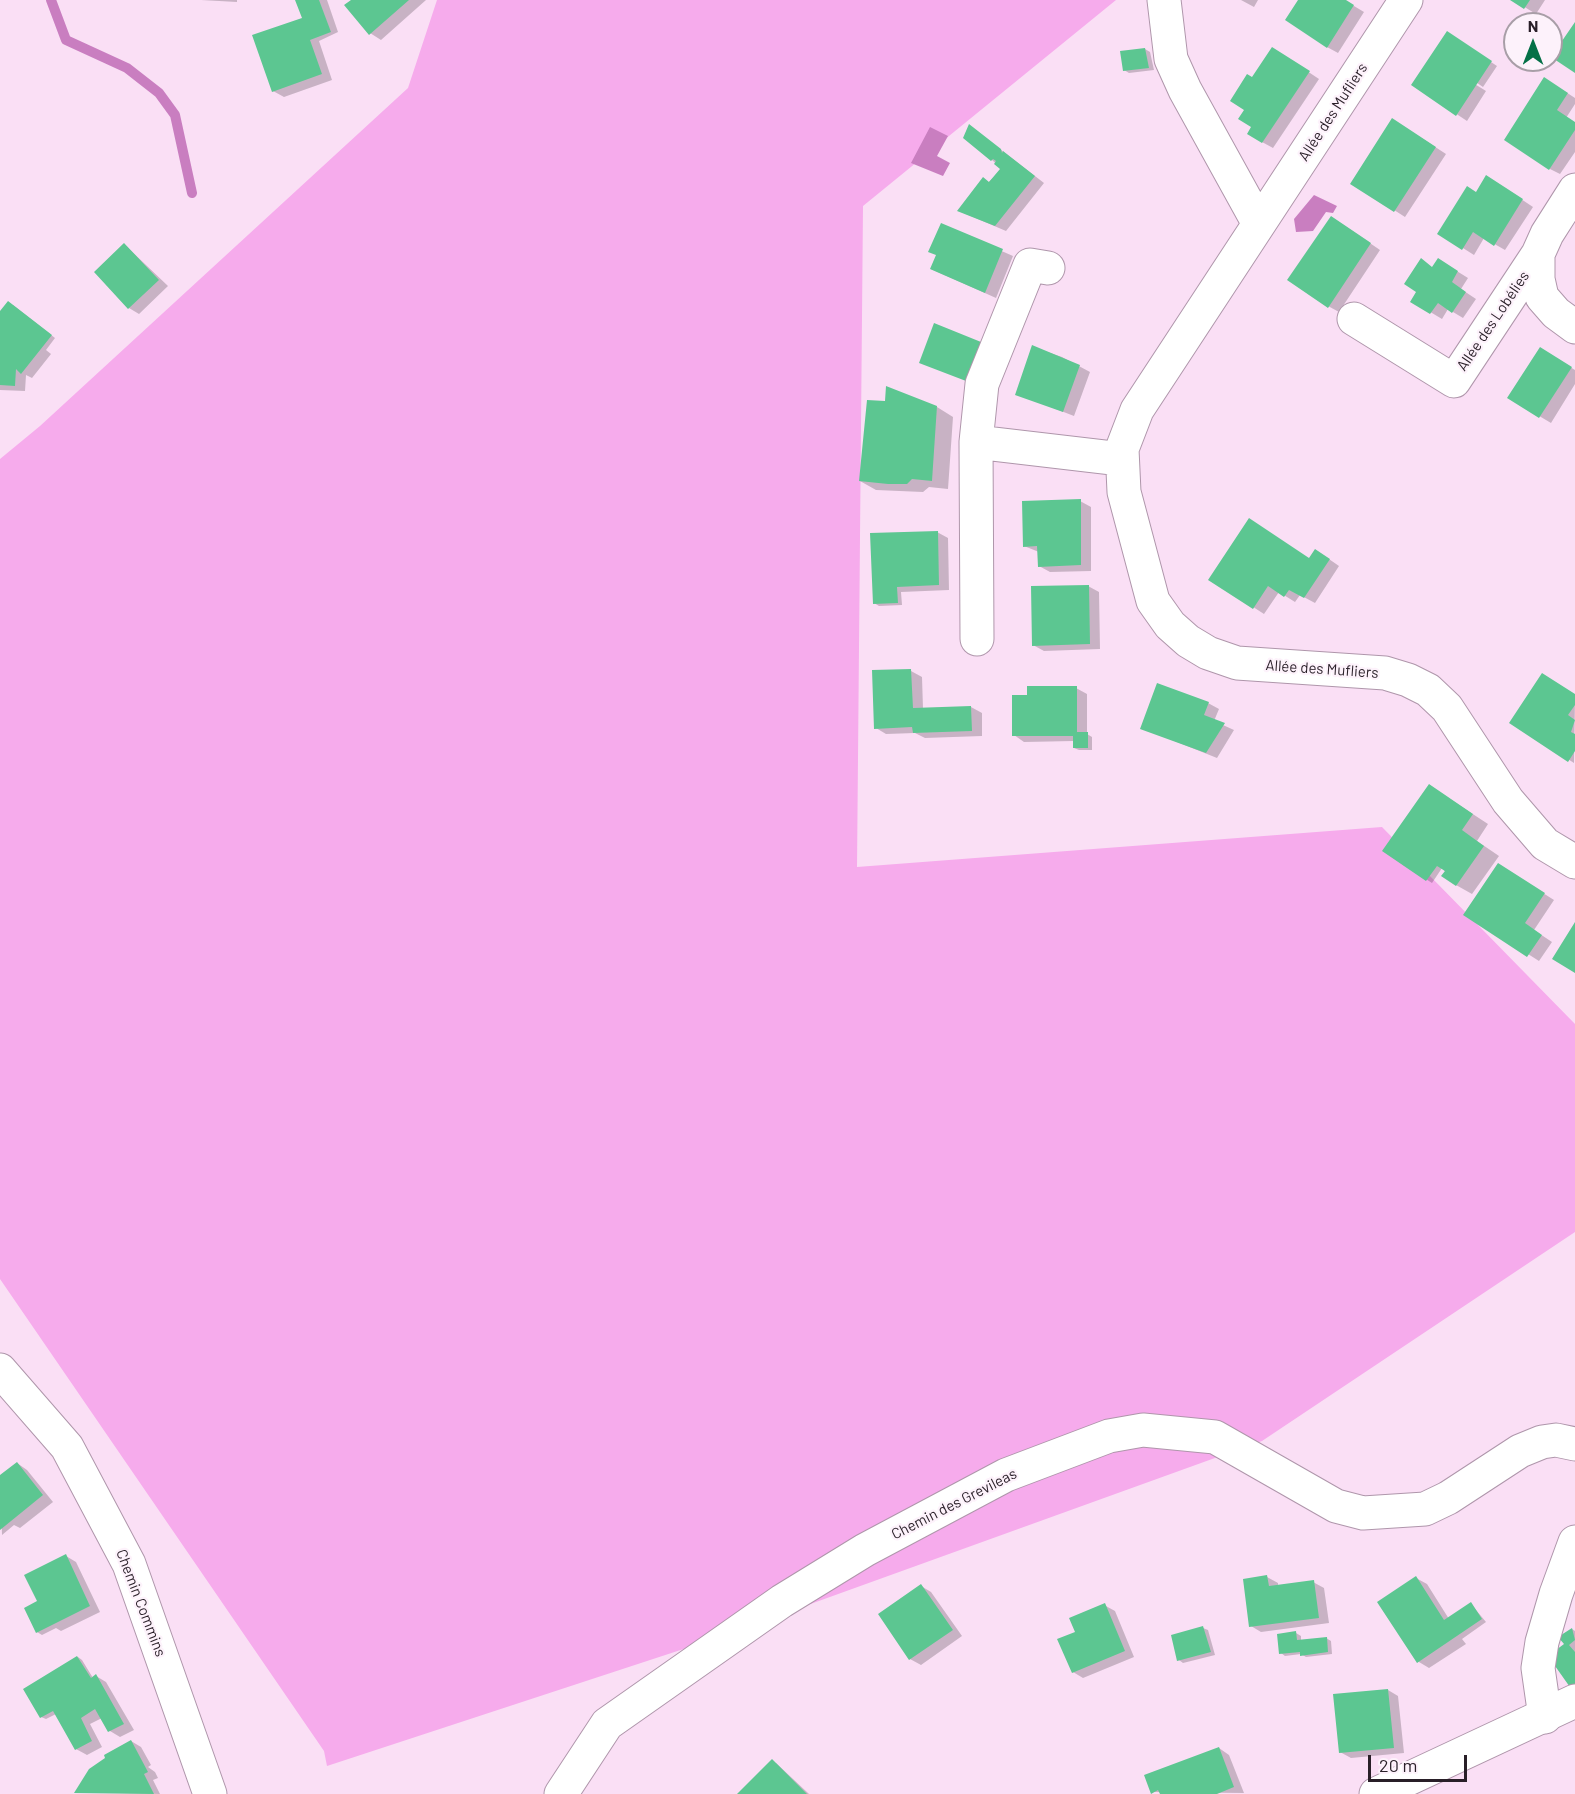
<!DOCTYPE html>
<html>
<head>
<meta charset="utf-8">
<style>
	body { margin:0 }
	#map { position:relative; width:1575px; height:1794px; overflow:hidden; background:#fadff5; font-family:Barlow,sans-serif }
	canvas { display:block }
	.north { position:absolute; left:1503px; top:12px; width:60px; height:60px; box-sizing:border-box; background:#fdf2fb; border:2px solid #a89ea7; border-radius:50%; rotate:0deg; font-size:16px; font-weight:700; line-height:24px; text-align:center; color:#291f28 }
	.north::after { content:''; display:block; margin:auto; width:21px; height:27px; background:#047047; clip-path:polygon(50% 0,100% 100%,50% 72%,0 100%) }
	.scale { position:absolute; left:1368px; top:1755px; width:99px; height:27px; box-sizing:border-box; border:3px solid #291f28; border-top:0; padding-left:8px; font-size:18px; line-height:21px; white-space:nowrap; color:#291f28; -webkit-text-stroke:4px #fdf2fb; paint-order:stroke }
</style>
</head>
<body>
<div id="map">
<canvas width="1575" height="1794"></canvas>
<div class="north">N</div>
<div class="scale">20 m</div>
</div>
<script>
const g = document.querySelector('canvas').getContext('2d');
g.lineJoin = 'round';
function fillPath(path, color) { g.fillStyle = color; g.fill(path, 'evenodd'); }
const poly = rows => new Path2D(rows.map(r => 'M' + r).join(''));
function strokePath(path, color, width, dash) { g.strokeStyle = color; g.lineWidth = width; g.lineCap = dash ? 'butt' : 'round'; g.setLineDash(dash || []); g.stroke(path); }
function write(font, color, halo, rows, align = 'center') {
  g.font = font + ' Barlow,sans-serif'; g.lineWidth = 4.5; g.setLineDash([]); g.textBaseline = 'middle'; g.strokeStyle = halo; g.fillStyle = color; for (const [text, x, y, turn = 0] of rows) {
    g.save(); g.translate(x, y); g.rotate((+turn || 0) * Math.PI / 180); g.textAlign = isNaN(turn) ? turn : align; if (halo) g.strokeText(text, 0, 0); g.fillText(text, 0, 0); g.restore();
  }
}
fillPath(poly([
	[437,0,1116,0,863,206,857,867,1382,827,1575,1024,1575,1232,1262,1441,708,1641,327,1766,324,1751,0,1279,0,459,40,426,408,88]
]), '#f6abec');
fillPath(poly([
	[930,127,948,136,937,156,950,163,943,176,911,163],
	[1314,195,1337,206,1333,213,1326,212,1313,231,1296,232,1294,219]
]), '#c97ec0');
fillPath(poly([
	[201,0,237,0,237,2],
	[297,0,327,0,338,32,319,41,332,80,284,97,273,91,304,19],
	[354,0,426,0,381,40,370,33],
	[1241,0,1258,0,1254,7],
	[1299,0,1344,0,1364,12,1338,53,1327,47],
	[1513,0,1545,0,1536,14],
	[1447,33,1497,66,1483,87,1467,76,1465,78,1486,91,1467,121,1413,85],
	[1145,49,1150,52,1154,70,1129,73,1124,70],
	[1283,55,1319,79,1273,148,1262,142,1246,110,1253,79],
	[1555,85,1575,98,1575,104,1566,118,1575,123,1575,152,1560,174,1550,169],
	[1403,126,1446,154,1405,217,1352,183],
	[974,129,1044,183,1006,231,959,211,1002,169,992,160],
	[1497,183,1533,207,1505,250,1484,238,1474,255,1439,233,1476,194],
	[1342,224,1380,250,1339,312,1328,306],
	[942,225,1013,256,996,298,931,269,937,255],
	[125,245,168,286,139,314,129,308],
	[1439,260,1468,278,1461,289,1476,299,1463,318,1448,309,1442,319,1412,301],
	[13,305,55,338,46,350,51,354,32,378,26,375,25,391,0,390,0,313],
	[1033,347,1062,357,1090,372,1074,416,1017,394],
	[1540,349,1575,370,1575,384,1551,423,1509,398],
	[937,407,953,417,948,489,929,487,923,492,876,490,860,481],
	[1080,501,1091,507,1091,571,1050,572,1039,566,1039,552,1024,546],
	[937,532,948,538,949,590,901,592,902,605,879,606,874,603],
	[1326,557,1339,566,1315,603,1300,595,1295,602,1279,592,1264,614,1210,579],
	[1088,586,1099,592,1100,649,1044,651,1033,645],
	[911,671,922,677,923,709,971,707,982,713,982,736,925,738,915,733,886,734,876,728],
	[1076,688,1087,694,1087,734,1092,737,1092,750,1079,750,1074,748,1074,741,1024,742,1014,735],
	[1575,695,1574,763,1512,723],
	[1208,703,1219,709,1214,721,1234,730,1217,758,1142,728],
	[1430,786,1488,824,1477,841,1499,856,1472,894,1456,885,1442,868,1432,883,1403,864],
	[1508,871,1554,900,1534,930,1552,942,1539,961,1465,914],
	[17,1463,27,1470,53,1502,20,1528,14,1525,2,1535,0,1477],
	[66,1556,76,1562,100,1612,61,1631,56,1628,42,1635,37,1632,37,1603],
	[1267,1577,1278,1583,1278,1587,1313,1582,1324,1588,1329,1623,1261,1632,1251,1626],
	[1416,1578,1427,1584,1449,1619,1471,1604,1486,1622,1462,1639,1466,1644,1429,1668,1419,1662,1379,1603],
	[921,1586,931,1592,962,1636,921,1665,910,1659],
	[1104,1605,1115,1611,1134,1657,1083,1678,1073,1672,1077,1633],
	[1203,1628,1208,1630,1215,1655,1183,1663,1179,1660],
	[1572,1629,1575,1631,1575,1690,1566,1644],
	[1296,1633,1301,1636,1301,1641,1326,1638,1331,1641,1332,1654,1306,1657,1301,1654,1285,1656,1281,1653],
	[78,1657,82,1660,93,1678,96,1676,106,1682,134,1730,120,1737,110,1731,102,1718,90,1724,102,1747,87,1755,76,1749,56,1714,46,1719,41,1717],
	[1388,1690,1398,1696,1404,1753,1351,1758,1340,1752],
	[131,1741,141,1747,151,1765,148,1767,155,1772,158,1778,153,1780,160,1794,76,1792],
	[1219,1748,1229,1755,1244,1793,1152,1792],
	[776,1763,809,1794,739,1794]
]), '#0003');
strokePath(poly([
	[51,0,66,40,127,68,159,93,175,115,192,193]
]), '#c97ec0', 10);
fillPath(poly([
	[295,0,319,0,331,32,310,40,322,74,272,92,252,35,302,18],
	[351,0,409,0,369,35,344,5],
	[1298,0,1346,0,1354,5,1327,48,1285,20],
	[1510,0,1530,0,1524,9],
	[1575,22,1575,73,1551,57],
	[1447,31,1492,61,1456,116,1411,85],
	[1272,47,1310,71,1262,143,1247,134,1251,127,1238,119,1244,110,1230,101,1247,74,1252,77],
	[1145,48,1149,68,1123,71,1120,51],
	[1544,77,1568,93,1557,110,1575,122,1575,130,1549,170,1504,140],
	[1392,118,1436,147,1394,212,1350,184],
	[969,124,1001,149,1002,153,1003,151,1035,176,995,226,957,211,983,177,989,182,1000,169,994,164,996,161,993,159,991,161,963,138],
	[1486,175,1523,199,1494,246,1473,232,1462,250,1437,234,1467,186,1476,192],
	[1331,216,1371,243,1328,308,1287,280],
	[941,223,1003,249,985,293,930,269,936,255,928,252],
	[124,243,159,280,128,309,94,272],
	[1421,258,1432,267,1438,258,1458,271,1452,282,1466,292,1452,313,1438,303,1430,314,1410,302,1416,292,1404,284],
	[8,301,52,335,21,374,16,369,15,386,0,385,0,311],
	[934,323,981,342,966,381,919,363],
	[1032,345,1080,365,1063,412,1015,395],
	[1540,347,1572,367,1539,418,1507,398],
	[886,386,937,406,932,481,912,479,907,484,888,484,859,481,867,400,885,401],
	[1081,499,1081,565,1038,567,1037,546,1023,547,1022,501],
	[1249,518,1309,558,1315,549,1330,559,1304,598,1289,590,1284,597,1268,586,1253,609,1208,580],
	[938,531,939,585,897,587,898,603,873,604,870,533],
	[1089,585,1090,644,1032,646,1031,586],
	[911,669,913,708,971,706,972,731,913,733,912,727,874,729,872,670],
	[1542,673,1575,694,1575,705,1568,715,1575,720,1571,732,1575,734,1575,751,1568,762,1509,723],
	[1157,683,1209,702,1204,715,1225,723,1206,753,1140,729],
	[1027,686,1077,686,1077,732,1088,732,1088,748,1073,748,1073,736,1012,736,1012,695,1027,695],
	[1429,784,1473,814,1462,830,1484,846,1456,886,1441,876,1445,871,1437,866,1426,881,1382,851],
	[1498,863,1545,893,1525,923,1542,935,1527,957,1463,915],
	[1575,922,1575,973,1552,959],
	[17,1462,43,1495,0,1530,0,1475],
	[66,1554,90,1606,36,1633,24,1608,37,1601,24,1575],
	[1267,1575,1269,1586,1314,1580,1319,1618,1249,1627,1243,1579],
	[1416,1576,1444,1620,1471,1602,1482,1619,1417,1663,1377,1602],
	[921,1584,953,1630,909,1660,878,1614],
	[1105,1603,1125,1651,1072,1673,1057,1639,1075,1632,1069,1618],
	[1203,1626,1211,1652,1177,1661,1171,1635],
	[1572,1628,1575,1640,1569,1645,1575,1652,1575,1688,1572,1690,1548,1656,1564,1644,1558,1637],
	[1296,1631,1297,1640,1327,1637,1328,1652,1300,1656,1300,1652,1279,1654,1277,1634],
	[77,1656,91,1678,96,1674,124,1724,108,1732,95,1709,81,1718,92,1741,75,1750,53,1711,40,1718,23,1689],
	[1388,1689,1394,1748,1339,1753,1333,1694],
	[131,1740,148,1772,144,1774,154,1794,74,1793,89,1769,105,1758,104,1755],
	[1219,1747,1234,1787,1217,1794,1160,1794,1158,1790,1151,1794,1144,1775],
	[772,1759,807,1794,737,1794]
]), '#5cc691');
const minor = poly([
	[1164,0,1171,59,1185,90,1259,224],
	[1406,0,1137,410,1122,449,1124,492,1153,601,1170,625,1188,641,1208,653,1237,663,1385,673,1408,680,1428,690,1447,708,1508,801,1545,844,1575,862],
	[1575,190,1547,234,1538,254,1538,279,1542,297,1556,313,1575,327],
	[1354,319,1454,381,1538,254],
	[976,442,1121,459],
	[977,639,976,442,982,384,1030,265,1048,268],
	[1545,1717,1538,1668,1542,1642,1556,1594,1575,1542],
	[561,1794,607,1724,782,1601,865,1550,1006,1475,1109,1436,1143,1430,1215,1437,1336,1506,1363,1513,1425,1509,1448,1498,1520,1451,1542,1442,1556,1440,1575,1444]
]);
const tertiary = poly([
	[0,1370,67,1447,129,1564,210,1794],
	[1376,1794,1575,1701]
]);
strokePath(minor, '#af96ab', 35);
strokePath(tertiary, '#af96ab', 35);
strokePath(minor, '#fff', 33);
strokePath(tertiary, '#fff', 33);
write('15px', '#291f28', '#fdf2fb', [
	["Allée des Mufliers",1333,112,-57],
	["Allée des Lobélies",1493,321,-56],
	["Allée des Mufliers",1322,669,4],
	["Chemin des Grevileas",954,1504,-27],
	["Chemin Commins",141,1603,69]
]);
</script>
</body>
</html>
